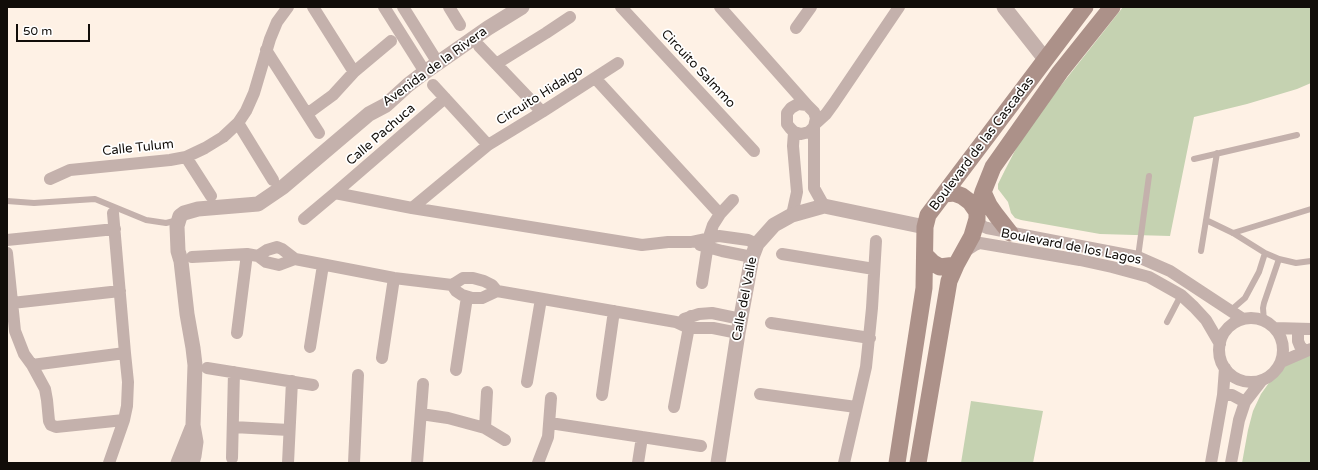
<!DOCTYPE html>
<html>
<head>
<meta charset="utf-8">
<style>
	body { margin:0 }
	#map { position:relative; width:1318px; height:470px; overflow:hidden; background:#fef1e5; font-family:"Varela Round",sans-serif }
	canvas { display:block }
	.frame { position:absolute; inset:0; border:8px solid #110d09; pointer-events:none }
	.scale { position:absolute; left:16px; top:24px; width:74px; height:18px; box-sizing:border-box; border:2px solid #110d09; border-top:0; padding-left:5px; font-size:12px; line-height:14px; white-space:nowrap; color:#110d09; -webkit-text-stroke:3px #fff; paint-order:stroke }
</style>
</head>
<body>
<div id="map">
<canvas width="1318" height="470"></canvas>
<div class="frame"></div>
<div class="scale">50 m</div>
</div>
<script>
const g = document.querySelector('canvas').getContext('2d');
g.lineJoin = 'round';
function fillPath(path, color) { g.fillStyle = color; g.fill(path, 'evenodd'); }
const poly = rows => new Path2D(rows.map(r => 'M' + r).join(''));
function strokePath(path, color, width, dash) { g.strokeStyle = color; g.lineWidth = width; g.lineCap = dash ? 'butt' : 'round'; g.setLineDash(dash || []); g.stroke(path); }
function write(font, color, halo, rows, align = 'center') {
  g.font = font + ' "Varela Round",sans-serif'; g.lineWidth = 3.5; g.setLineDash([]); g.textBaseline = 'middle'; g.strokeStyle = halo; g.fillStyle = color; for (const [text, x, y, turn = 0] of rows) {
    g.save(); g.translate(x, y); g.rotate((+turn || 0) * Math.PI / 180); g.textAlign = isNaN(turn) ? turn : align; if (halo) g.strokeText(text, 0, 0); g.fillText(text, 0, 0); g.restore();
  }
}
fillPath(poly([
	[1123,7,1311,7,1311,83,1297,89,1247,104,1194,117,1170,236,1100,234,1021,220,1015,218,1011,213,1008,202,998,189,998,184,1005,170,1020,141,1040,112],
	[1311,352,1311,463,1242,463,1248,430,1253,411,1261,394,1271,380,1285,366],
	[971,401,1043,411,1033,463,961,463]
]), '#c5d2b1');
strokePath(poly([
	[1194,159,1297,135],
	[7,201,34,203,95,199,146,220,166,223,178,220],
	[1206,220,1233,233,1265,253,1279,259,1296,263,1311,261],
	[1233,233,1311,209],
	[1201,251,1217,153],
	[1138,257,1149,176],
	[1230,311,1245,298,1259,272,1265,253],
	[1264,321,1263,308,1264,303,1279,259],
	[1167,322,1181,295]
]), '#c4b1ac', 6);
strokePath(poly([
	[313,7,354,72],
	[384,7,425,72],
	[403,7,438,63],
	[449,7,460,25],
	[621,7,754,151],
	[720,7,807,105],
	[796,28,811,7],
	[479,46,542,112],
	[266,50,319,133],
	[496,64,546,33,570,17],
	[595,78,720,214],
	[433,85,488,145],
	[307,114,333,95,354,72,391,41],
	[238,123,273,180],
	[815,124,826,114,834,103,899,7],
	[814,127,809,132,801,134,794,132,790,128,787,124,787,113,791,108,798,104,807,105,814,112,816,118,814,127,814,188,824,206],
	[186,157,211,196],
	[50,179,70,170,170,160,186,157,205,148,223,137,238,123,246,111,254,93,270,39,277,22,288,7],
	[335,193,412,208,642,245,668,242,691,242,719,236,748,240,757,244],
	[412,208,488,145,542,112,618,63],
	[792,215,797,192,793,146,794,132],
	[304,219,335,193,445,98],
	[977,219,982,226,987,228,1138,257,1170,271,1243,319],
	[7,240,115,229],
	[700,245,722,251,752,257],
	[964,252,975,245,980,243,1080,260,1112,267,1149,277,1181,295,1194,307,1206,320,1220,344],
	[7,253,15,331,24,354,32,365,45,389,47,400,49,421,51,425,56,427,124,420],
	[782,254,874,269],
	[258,256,267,250,277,247,282,249,295,259,394,278,452,285,463,278,473,278,484,281,492,285,497,291,676,322,689,328,713,328,738,333],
	[192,257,247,254,258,256,266,262,279,265,295,259],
	[702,283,709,237,713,225,720,214,733,200],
	[452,285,456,291,462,295,472,298,482,298,497,291],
	[12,303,120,291],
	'1219 350a32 32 0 1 1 64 0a32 32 0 1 1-64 0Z',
	[684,319,699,314,712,313,741,319],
	[771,323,870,338],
	[1275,328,1311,329],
	[1298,330,1298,341,1300,346,1305,351],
	[237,333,247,254],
	[310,347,323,265],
	[382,358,394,278],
	[1281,362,1311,349],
	[32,365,125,353],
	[207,368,313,385],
	[456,370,467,297],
	[527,382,541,299],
	[760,394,856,407],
	[602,395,614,311],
	[1223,395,1232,395,1245,402],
	[674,407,691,316],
	[421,414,448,418,485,428,505,440],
	[550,423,701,446],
	[233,427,289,430],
	[485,428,487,392],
	[232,458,234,372],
	[109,463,124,420,127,406,128,382,125,353,113,213],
	[288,463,292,381],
	[354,463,358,375],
	[417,463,423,384],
	[538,463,548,437,551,398],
	[638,463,642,437],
	[844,463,866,367,872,308,876,241],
	[1211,463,1223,395,1225,368],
	[1231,463,1239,420,1245,402,1262,380]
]), '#c4b1ac', 12);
strokePath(poly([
	[1004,7,1045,59],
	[178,463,192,428],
	[192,463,194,456,196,442,193,425,195,365,193,348,187,314,181,261,178,251,177,226,180,216,184,213,198,209,258,204,283,187,369,114,386,105,408,85,425,72,488,28,522,7],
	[718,463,738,333,752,257,757,244,774,225,792,215,824,206,925,227]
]), '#c4b1ac', 15);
strokePath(poly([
	[983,192,989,205,996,215,1010,233],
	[944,194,954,193,962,196,970,202,977,212],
	[925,255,933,263,940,267,956,265],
	[897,463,924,288,925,227,928,215,1085,7],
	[918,463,949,281,956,265,972,236,977,219,977,212,983,192,993,167,1060,72,1112,7]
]), '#ac9189', 17);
write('13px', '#110d09', '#fff', [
	["Avenida de la Rivera",435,67,-36],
	["Circuito Salmmo",698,69,47],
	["Circuito Hidalgo",540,96,-32],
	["Calle Pachuca",381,135,-41],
	["Boulevard de las Cascadas",982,144,-53],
	["Calle Tulum",138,148,-6],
	["Boulevard de los Lagos",1071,247,11],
	["Calle del Valle",745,299,-79]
]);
</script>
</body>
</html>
